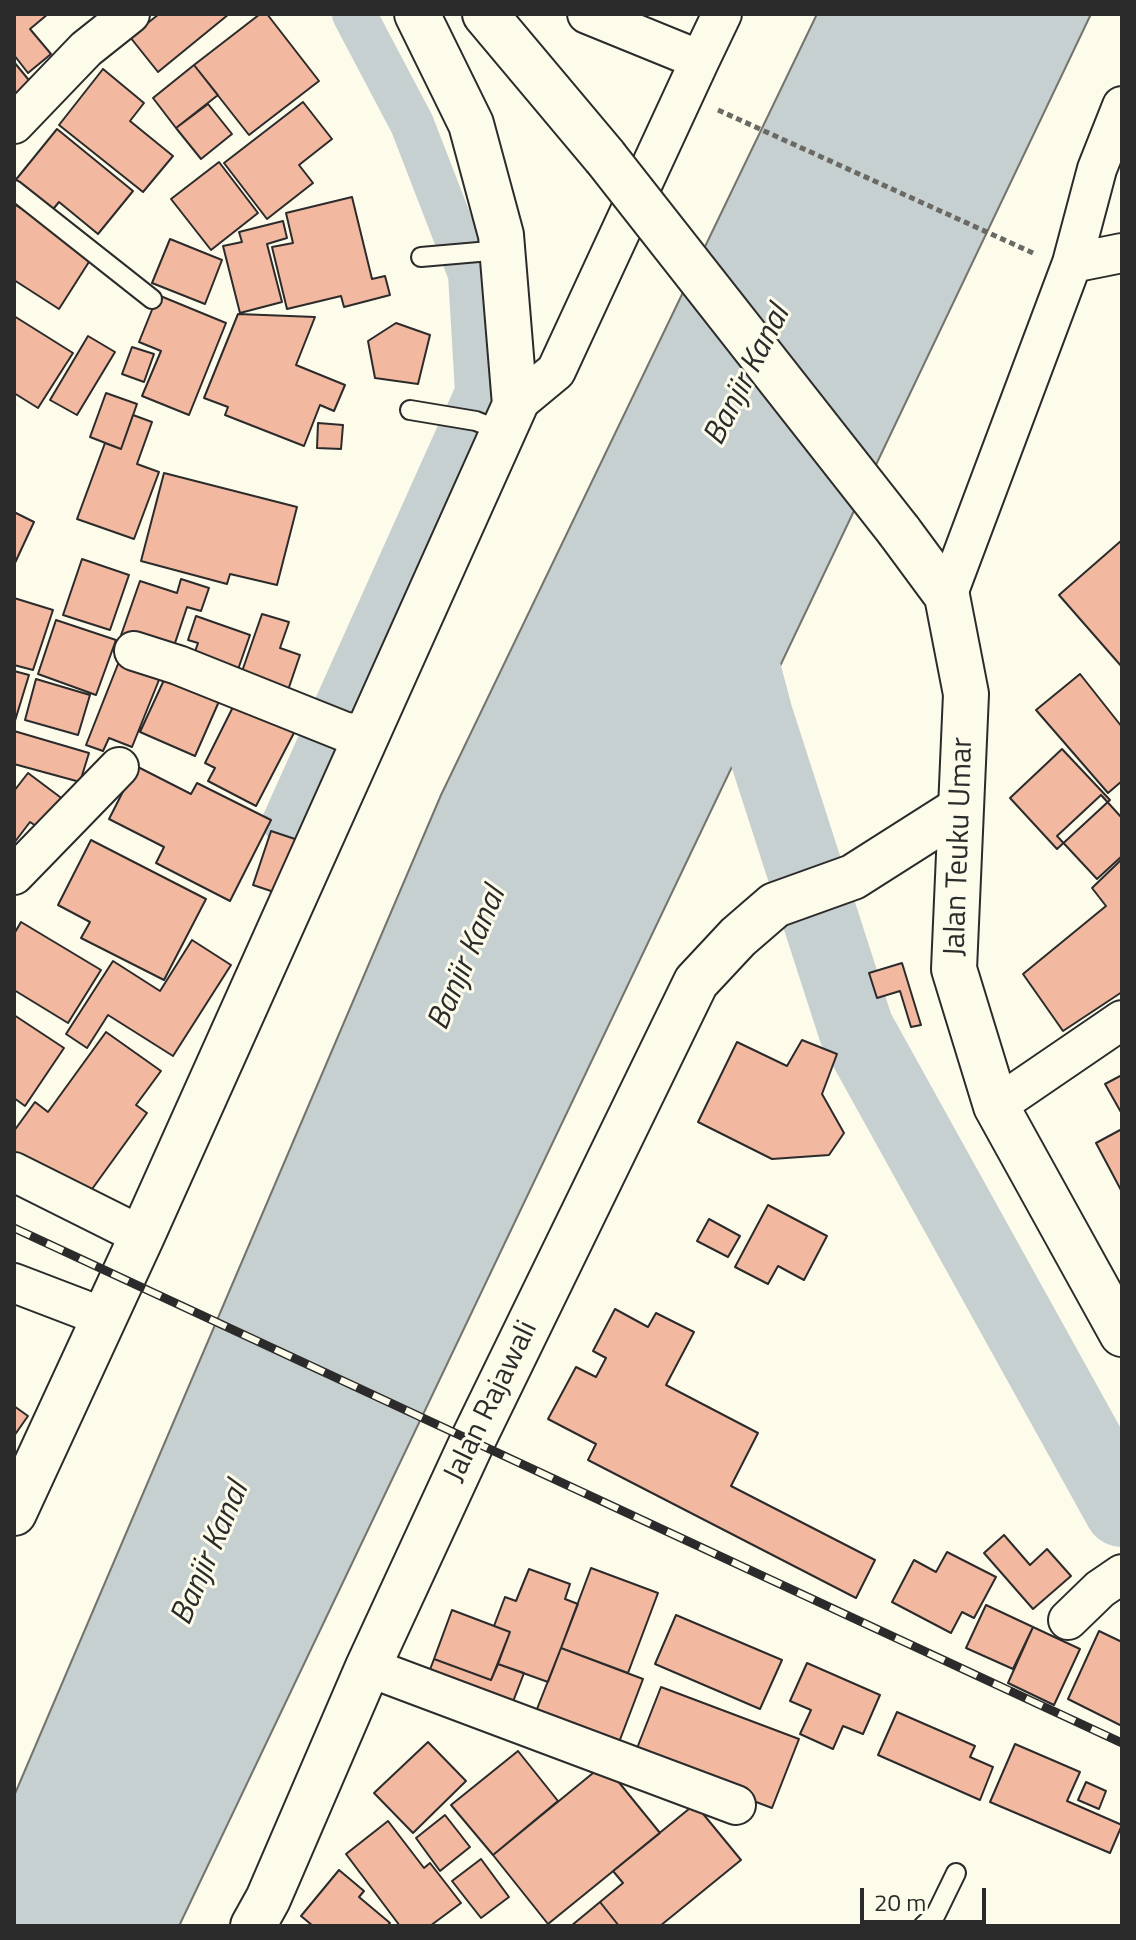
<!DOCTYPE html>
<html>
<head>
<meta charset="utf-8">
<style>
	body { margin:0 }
	#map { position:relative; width:1136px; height:1940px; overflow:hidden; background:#fdfbea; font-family:"Titillium Web",sans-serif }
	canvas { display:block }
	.frame { position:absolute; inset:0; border:16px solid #2b2b2b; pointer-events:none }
	.scale { position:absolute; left:860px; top:1888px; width:126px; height:36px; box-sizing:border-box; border:4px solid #2b2b2b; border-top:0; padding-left:10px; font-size:24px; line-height:28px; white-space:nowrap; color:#2b2b2b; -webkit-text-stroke:6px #fdfbea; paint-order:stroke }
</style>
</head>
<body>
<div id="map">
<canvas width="1136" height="1940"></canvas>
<div class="frame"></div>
<div class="scale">20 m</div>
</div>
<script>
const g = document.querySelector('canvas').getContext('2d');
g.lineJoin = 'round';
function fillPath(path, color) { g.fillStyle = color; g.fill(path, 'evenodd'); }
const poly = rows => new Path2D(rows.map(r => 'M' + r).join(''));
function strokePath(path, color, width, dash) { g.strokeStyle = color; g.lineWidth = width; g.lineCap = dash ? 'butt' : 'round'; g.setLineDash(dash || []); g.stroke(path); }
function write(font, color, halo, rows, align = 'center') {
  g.font = font + ' "Titillium Web",sans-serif'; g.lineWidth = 6; g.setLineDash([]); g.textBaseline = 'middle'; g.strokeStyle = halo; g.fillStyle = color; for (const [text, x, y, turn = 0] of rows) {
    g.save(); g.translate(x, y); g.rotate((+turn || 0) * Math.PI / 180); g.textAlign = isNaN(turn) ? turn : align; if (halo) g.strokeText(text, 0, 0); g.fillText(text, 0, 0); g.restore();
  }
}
const water = poly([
	[817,14,1091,14,179,1926,14,1926,14,1796,441,795,817,14]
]);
fillPath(water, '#c7d0d0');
strokePath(water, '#74746e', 2);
strokePath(poly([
	[284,822,477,392,470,274,412,124,354,14]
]), '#c7d0d0', 44);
strokePath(poly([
	[728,614,755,716,856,1029,1122,1509]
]), '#c7d0d0', 76);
const building = poly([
	[14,14,48,14,30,29,51,54,28,73,14,55,14,14],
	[159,14,229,14,158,72,130,37,159,14],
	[260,14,267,14,319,81,249,135,194,65,260,14],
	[14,62,37,90,14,109,14,62],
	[194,65,218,95,176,128,153,98,194,65],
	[103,69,144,103,130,121,173,156,143,192,59,125,103,69],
	[303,102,332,139,299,165,313,183,267,219,224,163,303,102],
	[208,104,232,134,201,159,176,128,208,104],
	[57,129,133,191,98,234,59,202,50,213,14,182,57,129],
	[219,162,258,213,211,250,171,199,219,162],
	[352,197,372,279,385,276,390,295,344,307,341,296,287,309,272,247,293,243,286,213,352,197],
	[14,204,94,254,59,309,14,280,14,204],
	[283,221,287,238,267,244,282,302,240,313,223,246,242,242,239,232,283,221],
	[170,239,222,260,205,304,152,283,170,239],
	[158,295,226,323,189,415,142,396,161,351,139,342,158,295],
	[238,314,315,317,296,365,345,385,334,411,320,405,304,446,225,415,228,407,204,398,238,314],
	[14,316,73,353,38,408,14,393,14,316],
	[396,323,430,335,418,384,375,378,368,341,396,323],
	[88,336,115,352,77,415,50,400,88,336],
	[132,347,154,354,144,382,122,374,132,347],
	[106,393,137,404,121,449,90,437,106,393],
	[133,415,152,422,137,464,159,472,134,539,77,519,105,443,121,449,133,415],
	[318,423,343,425,341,449,317,448,318,423],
	[164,473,297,507,277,585,230,574,227,584,141,561,164,473],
	[14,512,34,522,14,565,14,512],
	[1122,540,1122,667,1059,595,1122,540],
	[82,559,129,575,110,630,63,615,82,559],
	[181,579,209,588,201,611,187,607,170,658,119,641,140,581,177,593,181,579],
	[14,598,53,610,33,670,14,665,14,598],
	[262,614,289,622,280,648,300,655,286,696,239,680,262,614],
	[196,616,250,635,234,681,190,666,198,643,188,640,196,616],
	[56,620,116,640,96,695,38,674,56,620],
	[120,659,161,675,132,747,109,738,103,751,86,745,120,659],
	[170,667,224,690,195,756,140,732,170,667],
	[14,671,29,675,14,724,14,671],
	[1080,674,1122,727,1122,781,1108,793,1036,710,1080,674],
	[36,679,90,695,78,735,25,720,36,679],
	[237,699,296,729,256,806,208,781,215,768,205,763,237,699],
	[14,731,89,753,80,782,14,764,14,731],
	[1062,749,1110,800,1057,849,1010,798,1062,749],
	[136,766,191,794,197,783,271,820,230,901,156,863,164,847,109,819,136,766],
	[28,773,64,800,42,830,30,822,14,843,14,791,28,773],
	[1101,795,1122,818,1122,856,1097,879,1057,836,1101,795],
	[271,831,310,844,292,898,253,885,271,831],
	[91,840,206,899,164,980,81,938,90,922,58,905,91,840],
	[1122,859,1122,992,1063,1031,1023,974,1106,906,1092,888,1122,859],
	[21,922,101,970,68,1023,14,990,14,934,21,922],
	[192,940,231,965,173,1056,108,1015,87,1048,66,1034,113,961,160,991,192,940],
	[902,963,921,1025,911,1027,900,991,877,998,869,973,902,963],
	[14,1015,64,1048,25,1106,14,1098,14,1015],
	[106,1032,161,1071,136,1105,147,1113,82,1203,14,1154,14,1131,35,1102,48,1112,106,1032],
	[802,1040,837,1054,822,1094,844,1133,829,1155,772,1159,698,1122,737,1042,787,1066,802,1040],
	[1122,1075,1122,1114,1105,1084,1122,1075],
	[1122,1129,1122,1192,1096,1143,1122,1129],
	[768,1205,827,1236,804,1280,778,1266,768,1284,735,1267,768,1205],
	[709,1219,740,1236,728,1257,697,1241,709,1219],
	[615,1309,648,1327,656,1313,694,1332,666,1385,758,1433,731,1486,875,1560,856,1598,588,1460,596,1444,548,1419,576,1367,596,1377,606,1358,593,1351,615,1309],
	[14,1406,28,1416,14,1436,14,1406],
	[1004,1535,1030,1565,1047,1549,1071,1576,1033,1609,984,1553,1004,1535],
	[947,1552,996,1577,974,1618,962,1612,951,1633,892,1602,914,1560,936,1572,947,1552],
	[591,1568,658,1593,628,1673,561,1648,591,1568],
	[529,1569,570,1584,565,1599,578,1604,548,1682,498,1664,510,1632,494,1626,505,1597,516,1601,529,1569],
	[986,1605,1033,1627,1013,1669,966,1648,986,1605],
	[452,1610,510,1632,491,1680,434,1659,452,1610],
	[676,1615,782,1660,760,1709,655,1664,676,1615],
	[1033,1627,1080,1649,1054,1705,1008,1683,1033,1627],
	[1099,1631,1122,1642,1122,1726,1068,1699,1099,1631],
	[561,1648,643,1679,618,1745,535,1714,561,1648],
	[434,1659,491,1680,498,1664,524,1673,509,1712,426,1680,434,1659],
	[807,1663,880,1695,863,1734,843,1726,833,1749,800,1734,811,1710,790,1701,807,1663],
	[661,1687,799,1739,772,1808,634,1756,661,1687],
	[897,1712,975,1746,970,1757,993,1767,980,1800,878,1755,897,1712],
	[428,1742,466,1781,413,1833,374,1793,428,1742],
	[1015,1744,1080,1772,1067,1801,1122,1825,1110,1853,990,1802,1015,1744],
	[518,1751,558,1801,493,1855,451,1805,518,1751],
	[604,1764,660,1833,548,1924,493,1855,604,1764],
	[1086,1782,1106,1791,1099,1809,1078,1800,1086,1782],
	[695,1804,741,1860,660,1926,619,1926,600,1902,623,1883,613,1871,695,1804],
	[445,1815,470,1847,440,1871,416,1838,445,1815],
	[388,1821,424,1868,430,1863,461,1903,430,1926,400,1926,346,1854,388,1821],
	[481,1859,509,1897,481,1918,452,1881,481,1859],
	[339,1870,364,1891,359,1897,390,1923,387,1926,313,1926,301,1916,339,1870],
	[600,1902,619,1926,571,1926,600,1902]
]);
fillPath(building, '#f2b8a0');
strokePath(building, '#2b2b2b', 2);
const service = poly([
	[14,190,152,299],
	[421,257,490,251,499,238],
	[410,410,476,421,503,432],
	[923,1926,936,1914,956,1873]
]);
const minor = poly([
	[587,14,700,60,722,14],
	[14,124,86,49,130,14],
	[1072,263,1122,253],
	[515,405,556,371,700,60],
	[947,596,1072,263,1097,169,1122,106],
	[134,651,178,665,348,733,367,731],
	[14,875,119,767],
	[996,1106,1122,1020],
	[14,1172,142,1236],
	[14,1283,103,1317],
	[1068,1620,1100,1589,1122,1574],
	[368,1667,736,1805]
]);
const tertiary = poly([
	[14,1513,142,1236,515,405,501,235,471,124,417,14],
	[253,1926,268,1899,368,1667,472,1442,696,982,738,937,775,905,853,877,960,809]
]);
const secondary = poly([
	[485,14,605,157],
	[899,531,947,596,966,694,954,969,996,1106,1122,1334]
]);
strokePath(service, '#2b2b2b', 22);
strokePath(minor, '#2b2b2b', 42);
strokePath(tertiary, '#2b2b2b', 48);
strokePath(secondary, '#2b2b2b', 48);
strokePath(poly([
	[718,110,1033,253]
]), '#6a6964', 5, [6, 4]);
strokePath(service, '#fdfbea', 18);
strokePath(minor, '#fdfbea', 38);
strokePath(tertiary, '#fdfbea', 44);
strokePath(secondary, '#fdfbea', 44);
const rail = poly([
	[14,1228,1122,1743]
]);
strokePath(rail, '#2b2b2b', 9);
strokePath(rail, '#fdfbea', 6, [18]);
const secondaryBridge = poly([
	[605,157,899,531]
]);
strokePath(secondaryBridge, '#2b2b2b', 48, []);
strokePath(secondaryBridge, '#fdfbea', 44);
write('30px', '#2b2b2b', '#fdfbea', [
	["Jalan Teuku Umar",960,847,-88],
	["Jalan Rajawali",492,1402,-64]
]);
write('italic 32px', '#2b2b2b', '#fdfbea', [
	["Banjir Kanal",748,376,-63],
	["Banjir Kanal",468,959,-67],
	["Banjir Kanal",211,1554,-67]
]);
</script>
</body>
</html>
